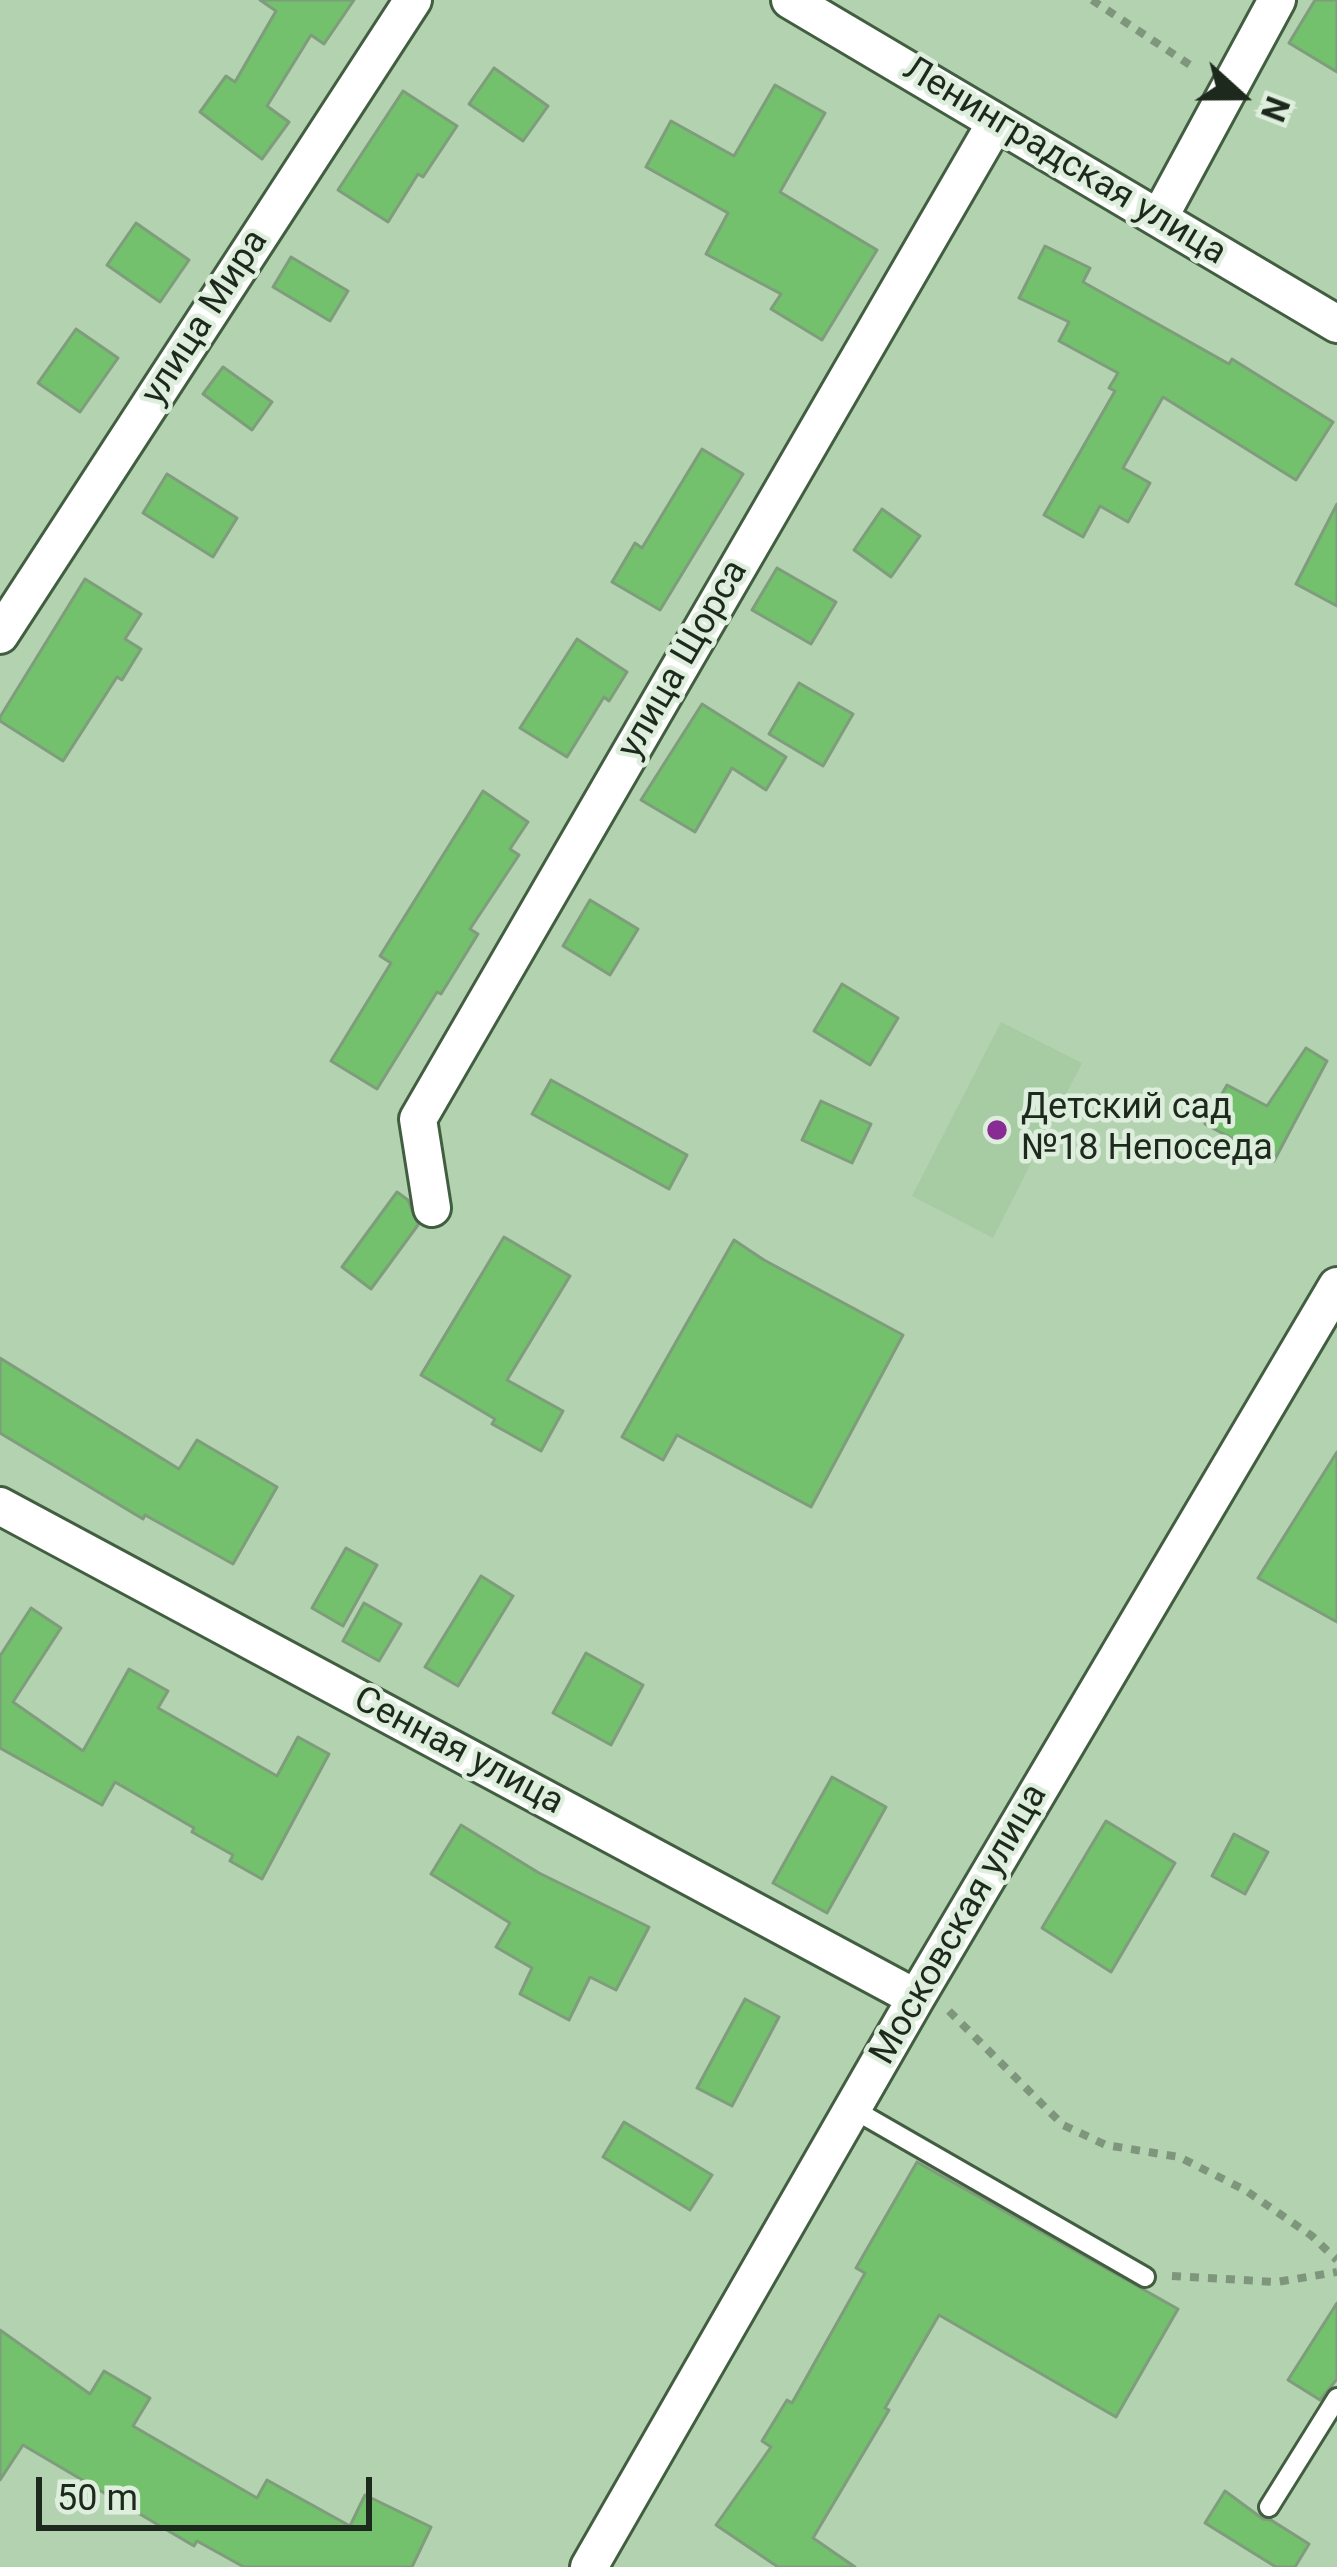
<!DOCTYPE html>
<html>
<head>
<meta charset="utf-8">
<style>
	body { margin:0 }
	#map { position:relative; width:1337px; height:2567px; overflow:hidden; background:#b3d2b0; font-family:Roboto,sans-serif }
	canvas { display:block }
	.north { position:absolute; left:1181px; top:36px; width:120px; height:120px; -webkit-text-stroke:9px #deeedc; paint-order:stroke; rotate:111deg; font-size:33px; font-weight:700; line-height:48px; text-align:center; color:#1d291c }
	.north::after { content:''; display:block; margin:auto; width:42px; height:54px; background:#1d291c; clip-path:polygon(50% 0,100% 100%,50% 72%,0 100%) }
	.scale { position:absolute; left:36px; top:2477px; width:336px; height:54px; box-sizing:border-box; border:6px solid #1d291c; border-top:0; padding-left:15px; font-size:36px; line-height:42px; white-space:nowrap; color:#1d291c; -webkit-text-stroke:9px #deeedc; paint-order:stroke }
</style>
</head>
<body>
<div id="map">
<canvas width="1337" height="2567"></canvas>
<div class="north">N</div>
<div class="scale">50 m</div>
</div>
<script>
const g = document.querySelector('canvas').getContext('2d');
g.lineJoin = 'round';
function fillPath(path, color) { g.fillStyle = color; g.fill(path, 'evenodd'); }
const poly = rows => new Path2D(rows.map(r => 'M' + r).join(''));
function strokePath(path, color, width, dash) { g.strokeStyle = color; g.lineWidth = width; g.lineCap = dash ? 'butt' : 'round'; g.setLineDash(dash || []); g.stroke(path); }
function write(font, color, halo, rows, align = 'center') {
  g.font = font + ' Roboto,sans-serif'; g.lineWidth = 9; g.setLineDash([]); g.textBaseline = 'middle'; g.strokeStyle = halo; g.fillStyle = color; for (const [text, x, y, turn = 0] of rows) {
    g.save(); g.translate(x, y); g.rotate((+turn || 0) * Math.PI / 180); g.textAlign = isNaN(turn) ? turn : align; if (halo) g.strokeText(text, 0, 0); g.fillText(text, 0, 0); g.restore();
  }
}
fillPath(poly([
	[1001,1022,1082,1063,993,1238,912,1196]
]), '#a7cca3');
const building = poly([
	[260,0,354,0,324,44,311,35,267,106,289,122,262,159,200,112,226,76,235,82,276,11,260,0],
	[1315,0,1337,0,1337,72,1289,43,1315,0],
	[494,68,548,106,523,141,469,104,494,68],
	[775,85,825,113,780,192,877,250,822,340,771,309,781,294,706,254,728,213,646,167,671,121,734,156,775,85],
	[403,91,457,126,423,177,418,174,388,222,338,190,403,91],
	[136,223,189,260,160,302,107,265,136,223],
	[1045,246,1090,268,1083,282,1229,364,1232,359,1333,422,1296,480,1163,397,1123,468,1150,483,1128,522,1100,506,1083,537,1044,515,1115,391,1109,388,1118,373,1059,341,1069,322,1019,298,1045,246],
	[291,257,348,291,330,321,273,287,291,257],
	[76,329,118,358,80,412,38,383,76,329],
	[223,367,272,402,252,430,203,394,223,367],
	[702,449,743,474,660,610,612,582,635,543,642,548,702,449],
	[167,474,237,518,213,557,143,513,167,474],
	[1337,504,1337,606,1296,584,1337,504],
	[882,509,920,536,891,577,854,550,882,509],
	[777,568,836,602,811,644,752,610,777,568],
	[85,579,141,614,125,639,141,649,122,680,117,677,63,761,0,721,0,717,85,579],
	[577,639,627,672,609,701,604,697,567,757,520,728,577,639],
	[799,683,853,714,823,766,769,734,799,683],
	[702,704,786,757,766,790,732,768,695,832,641,800,702,704],
	[483,791,528,822,510,849,519,855,470,929,478,934,441,994,437,992,377,1089,331,1061,391,963,380,956,483,791],
	[590,900,638,929,610,975,563,946,590,900],
	[842,984,898,1018,870,1065,814,1031,842,984],
	[1306,1048,1327,1061,1274,1161,1205,1124,1227,1085,1267,1106,1306,1048],
	[551,1080,687,1155,669,1189,532,1114,551,1080],
	[821,1101,871,1124,852,1163,802,1140,821,1101],
	[397,1192,408,1200,418,1225,371,1289,342,1267,397,1192],
	[504,1237,570,1276,507,1380,563,1411,541,1451,492,1424,495,1419,421,1375,504,1237],
	[734,1240,764,1260,903,1335,811,1507,677,1435,663,1460,622,1437,734,1240],
	[0,1358,179,1469,197,1440,277,1487,233,1564,145,1515,143,1519,0,1433,0,1358],
	[1337,1452,1337,1622,1258,1578,1337,1452],
	[346,1548,377,1565,343,1626,312,1608,346,1548],
	[481,1576,513,1596,458,1686,425,1667,481,1576],
	[364,1603,401,1624,379,1661,343,1641,364,1603],
	[31,1608,61,1628,13,1702,83,1751,129,1669,168,1691,158,1708,277,1776,298,1737,329,1754,262,1879,230,1861,233,1855,192,1832,194,1828,115,1782,102,1805,0,1748,0,1656,31,1608],
	[586,1653,643,1685,611,1745,553,1713,586,1653],
	[832,1777,886,1807,827,1913,773,1883,832,1777],
	[1106,1821,1175,1863,1111,1972,1042,1928,1106,1821],
	[461,1825,539,1873,649,1927,616,1990,590,1977,569,2020,520,1994,532,1968,496,1947,510,1923,431,1874,461,1825],
	[1234,1834,1268,1852,1245,1894,1212,1876,1234,1834],
	[745,1999,779,2017,732,2106,697,2088,745,1999],
	[624,2122,712,2175,690,2210,603,2157,624,2122],
	[917,2162,1178,2309,1116,2417,939,2315,885,2408,889,2410,813,2538,855,2567,778,2567,716,2525,771,2447,762,2441,787,2400,792,2403,865,2273,856,2268,917,2162],
	[1337,2303,1337,2379,1320,2400,1288,2380,1337,2303],
	[0,2330,90,2394,104,2371,150,2398,133,2426,257,2498,267,2480,350,2526,365,2495,431,2527,412,2567,244,2567,197,2541,194,2546,23,2445,0,2480,0,2330],
	[1225,2491,1263,2519,1271,2520,1309,2544,1295,2567,1276,2567,1205,2523,1225,2491]
]);
fillPath(building, '#73c06d');
strokePath(building, '#7f9d7c', 3);
const service = poly([
	[853,2109,1145,2277],
	[1269,2507,1337,2398]
]);
const minor = poly([
	[790,0,1337,324],
	[1159,218,1277,0],
	[0,635,413,0],
	[432,1208,418,1119,996,122],
	[0,1506,916,1998],
	[589,2567,916,1998,1337,1286]
]);
strokePath(service, '#425e40', 24);
strokePath(minor, '#425e40', 42);
strokePath(poly([
	[1092,0,1196,69],
	[949,2011,1063,2125,1106,2145,1179,2157,1245,2190,1312,2236,1337,2260],
	[1172,2276,1277,2282,1337,2272]
]), '#7e977c', 8, [9, 9]);
strokePath(service, '#fff', 18);
strokePath(minor, '#fff', 36);
for (const [x, y, r, color] of [
	[997,1130,12,"#882b95"]
]) { const dot = new Path2D(); dot.arc(x, y, r, 0, 2 * Math.PI); g.fillStyle = color; g.fill(dot); strokePath(dot, '#deeedc', 4.5); }
write('36px', '#1d291c', '#deeedc', [
	["Ленинградская улица",1064,162,31],
	["улица Мира",206,318,-57],
	["улица Щорса",684,660,-60],
	["Сенная улица",458,1752,28],
	["Московская улица",960,1925,-60]
]);
write('36px', '#1d291c', '#deeedc', [
	["Детский сад",1021,1109],
	["№18 Непоседа",1021,1150]
], 'left');
</script>
</body>
</html>
